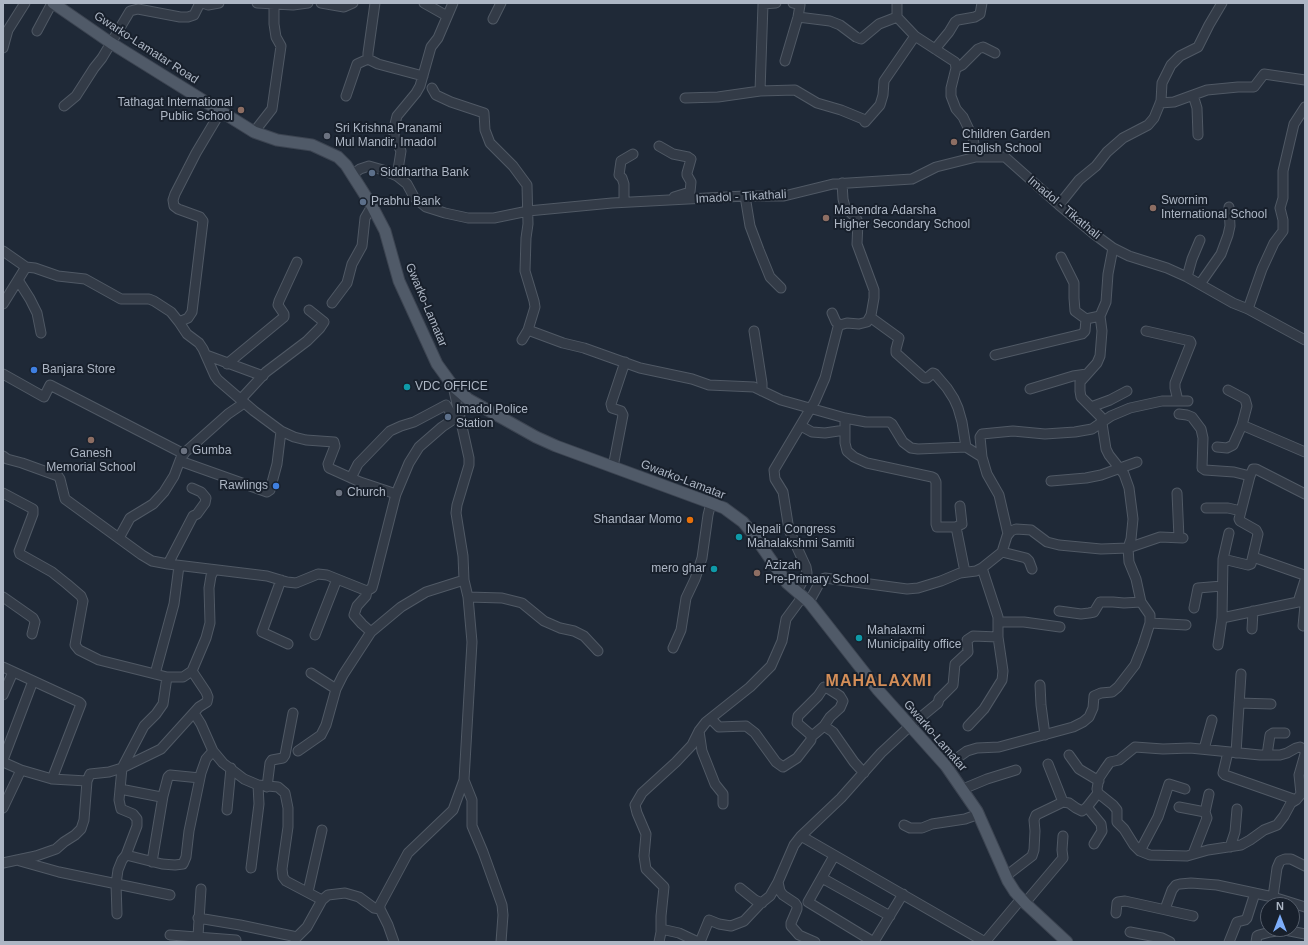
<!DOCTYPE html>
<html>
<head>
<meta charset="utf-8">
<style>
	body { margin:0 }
	#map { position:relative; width:1308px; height:945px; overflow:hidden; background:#1f2937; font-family:Helvetica,sans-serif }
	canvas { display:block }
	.frame { position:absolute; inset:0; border:4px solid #adb6c4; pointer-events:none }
	.north { position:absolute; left:1260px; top:897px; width:40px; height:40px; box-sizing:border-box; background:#18202c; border:1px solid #545c69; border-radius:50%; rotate:0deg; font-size:11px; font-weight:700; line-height:16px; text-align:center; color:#adb6c4 }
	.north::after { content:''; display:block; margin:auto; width:14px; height:18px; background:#7dadf9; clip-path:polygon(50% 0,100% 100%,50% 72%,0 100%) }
</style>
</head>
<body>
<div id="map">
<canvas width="1308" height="945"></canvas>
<div class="frame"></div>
<div class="north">N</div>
</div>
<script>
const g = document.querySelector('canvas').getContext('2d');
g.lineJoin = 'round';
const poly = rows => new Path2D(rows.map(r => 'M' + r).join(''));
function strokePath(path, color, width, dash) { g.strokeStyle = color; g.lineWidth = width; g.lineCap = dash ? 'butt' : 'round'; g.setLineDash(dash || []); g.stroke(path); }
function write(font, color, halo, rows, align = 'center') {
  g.font = font + ' Helvetica,sans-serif'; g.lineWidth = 4; g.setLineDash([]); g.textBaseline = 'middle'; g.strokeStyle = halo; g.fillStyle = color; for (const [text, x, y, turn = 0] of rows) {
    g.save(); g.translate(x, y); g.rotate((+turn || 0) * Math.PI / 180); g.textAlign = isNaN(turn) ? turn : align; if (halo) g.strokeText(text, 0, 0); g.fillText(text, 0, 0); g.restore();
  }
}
const minor = poly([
	[257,3,293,5,308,3],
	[321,3,344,7,353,3],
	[424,3,447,16],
	[897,3,897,17,915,36,955,62,956,68,951,88,951,96,956,109,963,117,973,138,976,157],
	[798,17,830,21,840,25,856,37,861,39,879,24,897,17],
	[493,19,501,3],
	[37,31,52,3],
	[3,48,8,30,25,3],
	[935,49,949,32,955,22,958,20,975,17,980,14,982,3],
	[368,59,378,64,423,76],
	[368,59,368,53,375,3],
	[785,61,798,17,800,5,793,3],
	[956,68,962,65,978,49,983,47,995,53],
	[432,88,436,95,451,102,484,113,485,130,490,143,513,166,527,185,528,224,526,238,525,271,534,301,535,307,528,330,522,340],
	[760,91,763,4,776,3],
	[1193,95,1197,108,1198,135],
	[346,96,357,64,368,59],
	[685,98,718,97,760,91,795,90,817,103,841,110,863,119,865,122,880,105,883,95,884,81,915,36],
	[1160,103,1174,102,1207,90,1238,87,1254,87,1264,74,1305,80],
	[64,106,76,96,94,68,102,58,130,11,138,9,180,17,188,17,194,15,199,5,203,3,208,5,219,3],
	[254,132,272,109,281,46,276,37,274,24,274,5],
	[659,146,673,154,688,157,691,159,687,173,687,175,691,182,690,192,674,197],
	[353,174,360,169,369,166,383,170,397,176,407,184,414,197,426,207,445,213,468,218,494,218,528,211,612,203,745,196,784,196,833,184,912,179,936,167,976,157,1005,157,1059,205,1094,234,1113,248,1129,256,1167,268,1187,277,1233,303,1248,309,1305,340],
	[397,176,401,151,394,137,395,124,397,116,416,93,420,86,431,47,438,38,453,3],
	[745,196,750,226,759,250,770,277,781,288],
	[624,202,624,184,622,178,619,175,621,161,633,154],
	[1059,205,1079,180,1096,166,1107,152,1123,138,1148,125,1154,118,1161,101,1162,83,1171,65,1180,56,1198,47,1209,25,1222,3],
	[3,251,26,267,35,268,58,276,85,279,121,299,149,299,154,301,171,312,179,322,187,334,199,343,203,349,215,376,218,380,254,411,281,431,294,437,306,440,334,442,335,446,328,464,329,468,360,482,396,494],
	[1061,257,1074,283,1074,298,1075,311,1086,319],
	[1187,277,1192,259,1200,240],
	[18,280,30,299,37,313,41,333],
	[1200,284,1221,254,1228,235,1230,226,1229,207],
	[332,303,347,283,352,264,362,246,365,218,372,206],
	[3,304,26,267],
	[1248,309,1262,269,1274,243,1283,231,1283,220,1280,208,1283,198,1283,171,1294,124,1305,107],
	[832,313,836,322,840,325],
	[870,317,899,338,896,349,896,353,924,378,927,378,933,373,935,374,947,388,954,399,958,408,962,422,966,447],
	[179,322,188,318,192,312,203,221,200,217,178,209,174,206,173,200,175,194,196,153,221,111],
	[528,330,563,343,584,348,640,368,692,379,709,385,754,387,781,400,845,418,866,422,889,422,892,424,903,442,911,448,918,449,966,447,982,457,987,474,999,495,1008,534],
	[754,331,762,383,762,391],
	[1146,331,1190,341,1191,343,1175,383,1175,388,1178,401],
	[206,355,263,376],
	[995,355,1082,334,1085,331,1086,319,1100,316],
	[227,364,284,317,284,314,278,305,279,301,297,262],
	[3,374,44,397,50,385,184,454],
	[1030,389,1073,376,1087,374],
	[241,399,266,372,307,341,320,328,324,322,309,310],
	[1091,407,1110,400,1127,391],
	[1179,414,1187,415,1192,417,1201,429,1203,438,1202,468,1205,470,1234,472,1250,476],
	[845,418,845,443,847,451,854,457,867,463,932,477,934,478,936,482,936,524,937,527,956,527,965,572],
	[1242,425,1305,452],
	[801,426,812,432,825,433,845,430],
	[1217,447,1227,448,1233,445,1242,425,1247,406,1245,399,1228,390],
	[3,456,7,459,22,463,58,476,60,479,65,499,142,555,152,561,168,564,267,576,287,582,296,583,318,574,327,575,367,591,372,588,374,581,396,494,409,463,419,447,442,427,454,419,460,417],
	[982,457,980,437,982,434,1013,431,1045,434,1075,432,1092,429,1111,416,1130,408,1162,401,1188,401],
	[180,461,267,492,270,490,277,464,281,431],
	[613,467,623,415,621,411,612,408,611,404,625,362],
	[351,478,358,464,390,431,401,426,414,422,446,405,454,419],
	[1051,481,1086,478,1101,475,1137,462],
	[3,493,33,509,33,514,19,551,20,554,52,572,67,584,81,596,83,601,82,606,75,645,79,650,99,660,167,677,183,677,192,671,206,638,210,623,209,588,211,576,214,570],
	[1177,493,1179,538],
	[1206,508,1228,508,1241,511],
	[956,527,962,524,960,506],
	[119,538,130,518,153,504,164,492,174,476,182,455,228,414,244,403],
	[1002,552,1026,558,1029,561,1032,569],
	[1253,557,1304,575,1305,578],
	[1223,559,1229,533],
	[168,564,193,516,197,514,205,503,206,498,201,492,192,488],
	[281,580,262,632,288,644],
	[367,591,366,596,357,606,354,615,362,624,371,632],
	[797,591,807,573,806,567,789,530,783,492,775,479,774,470,815,401,825,378,838,327,840,325,847,323,859,324,867,322,871,315,874,298,874,290,857,244,858,222,856,218,845,207,843,199,842,183],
	[3,597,33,618,35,622,32,634],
	[468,597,502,598,522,603,544,621,560,628,574,631,584,636,598,651],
	[809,602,821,580,825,578,907,589,918,588,941,581,960,573,976,571,982,568,1002,552,1007,536,1011,531,1016,529,1031,530,1047,542,1059,545,1101,549,1128,548,1160,537,1183,538],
	[1298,602,1305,580],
	[1194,608,1198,588,1222,586],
	[1059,611,1081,614,1089,613,1094,612,1100,602,1113,602,1124,603,1141,602],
	[1222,618,1298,602,1305,602],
	[998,622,1024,622,1060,627],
	[1150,623,1186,625],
	[1303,626,1305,605],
	[1252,629,1253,611],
	[315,635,337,579],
	[1218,645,1222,618,1223,559,1248,565,1251,564,1258,534,1256,530,1240,521,1239,519,1250,476,1253,469,1256,469,1305,494],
	[673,648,681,630,686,598,695,579,702,558,708,515,711,503],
	[3,667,79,702,81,704,52,779],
	[311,673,336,689],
	[155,674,174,604,179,566],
	[1040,685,1041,705,1045,735],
	[3,695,13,672],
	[1239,703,1271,704],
	[194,713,201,724,213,751,223,763,244,779,258,785,278,787,285,793,288,808,288,827,282,869,283,877,286,881,322,900],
	[711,719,719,727,746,726,755,733,776,762,783,767,797,758,811,740,811,737,824,726,830,717,840,708,843,701,840,696,829,689,824,687,818,696,798,716,797,723,811,735,811,737],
	[824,726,833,732,854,762,864,773],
	[968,726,984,709,1002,680,1003,671,998,637,998,617,982,568],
	[699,731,702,751,715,784,723,794,723,804],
	[1204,749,1212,720],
	[1305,750,1300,747,1296,748,1287,753,1280,755,1260,755,1190,748,1163,749,1135,747,1119,760,1110,762,1105,769,1099,778,1097,789,1098,793,1113,805,1117,810,1117,822,1124,829,1134,845,1140,851,1150,855,1187,856,1208,850,1241,845,1250,840,1264,830,1277,825,1284,816,1291,803,1296,800,1301,794,1299,775,1305,754],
	[298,751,321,735,326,725,336,689,343,675,371,632,401,607,426,592,464,580],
	[1228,752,1223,773,1225,775,1296,800],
	[1236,753,1241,674],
	[1069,755,1079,769,1099,781],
	[1267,755,1270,735,1273,733,1285,733],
	[3,760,33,681],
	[3,762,21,770,52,779,87,781],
	[1048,764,1063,802],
	[946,766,967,751,977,748,999,747,1073,727,1083,722,1089,717,1093,708,1094,696,1101,693,1112,692,1118,687,1135,665,1143,645,1150,623,1150,615,1141,602,1136,579,1129,562,1128,548,1131,539,1133,519,1129,488,1124,474,1109,455,1106,449,1101,417,1081,397,1080,391,1080,382,1097,363,1100,356,1102,331,1100,316,1106,302,1108,274,1113,248],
	[464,780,472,800,472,826,483,852,502,905,503,915,501,942],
	[267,787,270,763,272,760,283,758,285,755,293,713],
	[120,789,161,797,163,796,168,777,170,775,200,778],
	[963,789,987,779,1016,770],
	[1087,807,1101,824,1102,831,1094,844],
	[1179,807,1205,812],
	[3,808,21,770],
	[227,810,231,768],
	[904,825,910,828,922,828,932,824,965,819,979,814],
	[801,836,985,942],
	[1230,847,1235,832,1237,809],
	[1140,851,1158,817,1169,784,1185,789],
	[1193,854,1207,818,1205,812,1209,794],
	[126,855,162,864,175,865,183,864,186,857,189,831,201,773,206,759,213,751],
	[834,856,808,902,872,941,875,940,903,894],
	[20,861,59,872,170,895],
	[152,862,163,796],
	[3,863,36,856,56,849,64,842,75,835,81,829,84,820,87,781,90,774,109,772,122,768,144,726,156,714,163,704,167,677],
	[251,868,259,804,258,785],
	[1006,876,1032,856,1034,850,1035,831,1034,820,1036,815,1063,802,1069,803,1076,808,1082,811,1087,807,1098,793],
	[822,878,890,916],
	[778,882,780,891,783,895,795,903,797,906,797,909,791,923,791,926,799,935,815,942],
	[740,888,755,900,762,903],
	[308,892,322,830],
	[1273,897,1277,868,1280,861,1285,859,1291,859,1305,866],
	[1025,903,1063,858,1062,850,1063,836],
	[1165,909,1172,890,1176,885,1180,884,1191,883,1217,885,1273,897,1305,907],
	[1116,913,1117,903,1118,902,1125,901,1193,916],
	[117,914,116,884,118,870,122,860,126,855,137,826,137,819,133,814,121,809,119,800,122,768,161,749,199,707,207,702,208,697,206,692,192,671],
	[198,918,240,925,297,937],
	[661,929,679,933,698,942],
	[1130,932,1162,938,1170,942],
	[1270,932,1285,930,1305,934],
	[170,935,236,940],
	[198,936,201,889],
	[295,942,295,939,307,927,322,900,328,895,345,893,359,897,374,908,380,909],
	[394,942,388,925,380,909,380,905,408,853,453,810,464,780,472,642,468,597,464,580,463,556,456,513,457,505,469,465,469,458,453,386],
	[659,942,661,932,661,916,664,887,646,869,644,856,646,834,637,813,635,805,642,793,676,762,692,745,699,731,706,722,750,687,771,666,782,641,786,619,803,596],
	[700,942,709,920,719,924,731,926,744,921,760,904,770,896,778,882,794,845,801,836,841,798,881,753,910,726,938,703,939,699,953,685,955,664,968,652,967,640,973,636,998,637],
	[985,942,1021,899],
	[1229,942,1237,922,1245,920,1247,918,1255,893],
	[1256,942,1257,936,1259,935,1270,932,1272,929]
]);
const major = poly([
	[53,3,111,43,254,132,277,140,312,145,338,157,346,165,372,206,385,231,399,281,437,364,453,386,468,399,536,437,556,446,711,503,724,508,743,522,753,534,787,583,809,602,878,690,946,766,977,811,1008,881,1015,892,1025,903,1067,942]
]);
strokePath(minor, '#505965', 11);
strokePath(major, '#3c4451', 13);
strokePath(minor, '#333b47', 9);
strokePath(major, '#505a68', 11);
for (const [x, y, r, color] of [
	[241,110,4,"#8d6e63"],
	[327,136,4,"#6b7280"],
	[954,142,4,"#8d6e63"],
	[372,173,4,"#5c6f8a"],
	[363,202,4,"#5c6f8a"],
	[1153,208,4,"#8d6e63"],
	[826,218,4,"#8d6e63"],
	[34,370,4,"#3f7fe0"],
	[407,387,4,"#0f9aa8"],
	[448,417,4,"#5c6f8a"],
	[91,440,4,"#8d6e63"],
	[184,451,4,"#6b7280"],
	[276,486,4,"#3f7fe0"],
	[339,493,4,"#6b7280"],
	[690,520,4,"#e8710a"],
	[739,537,4,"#0f9aa8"],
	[714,569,4,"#0f9aa8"],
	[757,573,4,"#8d6e63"],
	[859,638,4,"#0f9aa8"]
]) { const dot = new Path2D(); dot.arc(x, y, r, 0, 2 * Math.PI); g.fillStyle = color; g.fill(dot); strokePath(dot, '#18202c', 1.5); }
write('12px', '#adb6c4', '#18202c', [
	["Gwarko-Lamatar Road",146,48,33],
	["Imadol - Tikathali",741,197,-3],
	["Imadol - Tikathali",1064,208,40],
	["Gwarko-Lamatar",426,305,67],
	["Gwarko-Lamatar",683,480,21],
	["Gwarko-Lamatar",935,736,49]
]);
write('12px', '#adb6c4', '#18202c', [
	["Tathagat International",233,103,"right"],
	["Public School",233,117,"right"],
	["Sri Krishna Pranami",335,129],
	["Mul Mandir, Imadol",335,143],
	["Children Garden",962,135],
	["English School",962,149],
	["Siddhartha Bank",380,173],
	["Swornim",1161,201],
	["International School",1161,215],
	["Prabhu Bank",371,202],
	["Mahendra Adarsha",834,211],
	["Higher Secondary School",834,225],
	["Banjara Store",42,370],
	["VDC OFFICE",415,387],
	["Imadol Police",456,410],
	["Station",456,424],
	["Gumba",192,451],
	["Ganesh",91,454,"center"],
	["Memorial School",91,468,"center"],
	["Rawlings",268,486,"right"],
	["Church",347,493],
	["Shandaar Momo",682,520,"right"],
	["Nepali Congress",747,530],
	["Mahalakshmi Samiti",747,544],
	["Azizah",765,566],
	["Pre-Primary School",765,580],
	["mero ghar",706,569,"right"],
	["Mahalaxmi",867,631],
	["Municipality office",867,645]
], 'left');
g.letterSpacing = '1px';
write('bold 16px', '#d48e58', '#18202c', [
	["MAHALAXMI",879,682]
]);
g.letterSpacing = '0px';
</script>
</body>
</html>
